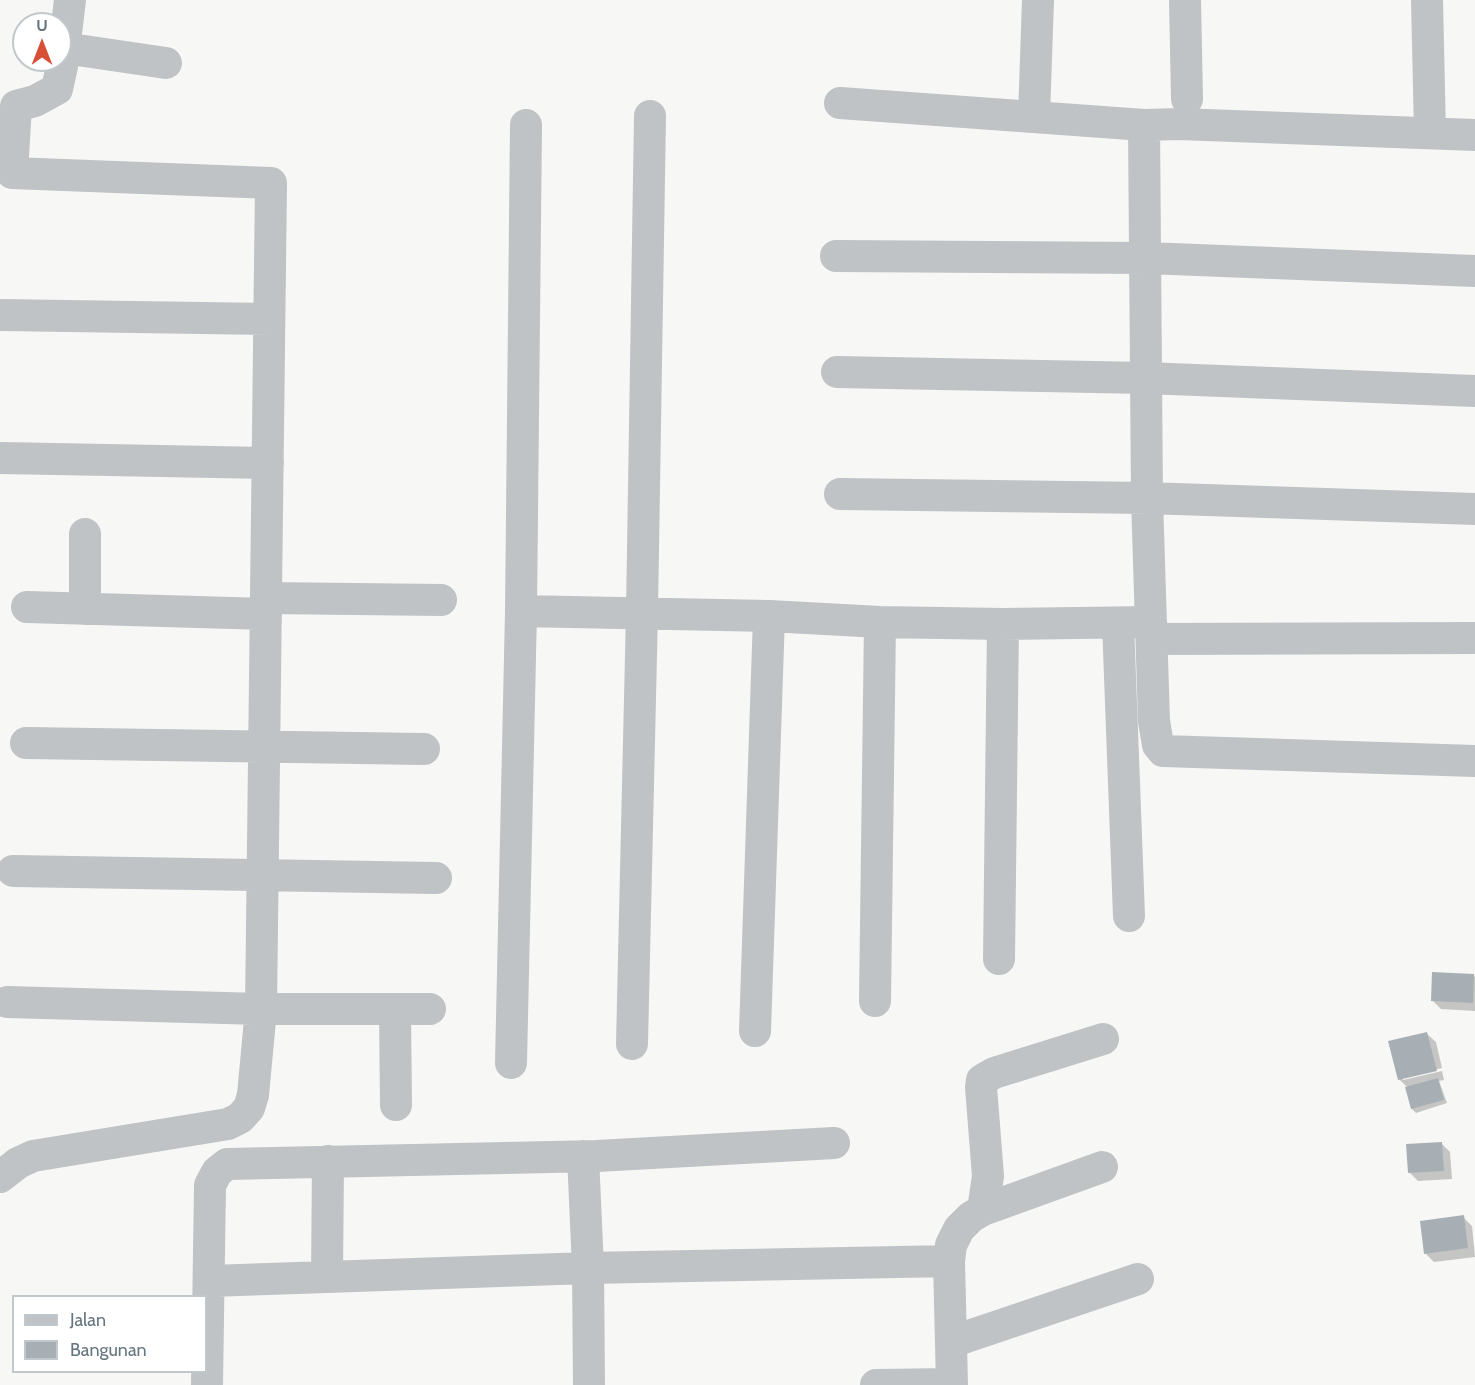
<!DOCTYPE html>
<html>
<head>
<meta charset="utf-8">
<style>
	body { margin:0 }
	#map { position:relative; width:1475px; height:1385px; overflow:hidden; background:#f7f7f5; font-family:Cabin,sans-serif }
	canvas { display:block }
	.legend { position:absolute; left:12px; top:1295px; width:195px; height:78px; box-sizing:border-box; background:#fff; border:2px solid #c1c8cb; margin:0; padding:8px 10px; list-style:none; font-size:18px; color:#65757e }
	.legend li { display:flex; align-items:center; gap:12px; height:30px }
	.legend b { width:30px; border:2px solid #c1c8cb }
	.north { position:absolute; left:12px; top:12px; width:60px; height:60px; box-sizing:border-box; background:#fff; border:2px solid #c1c8cb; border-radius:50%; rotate:0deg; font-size:16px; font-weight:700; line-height:24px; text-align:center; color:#65757e }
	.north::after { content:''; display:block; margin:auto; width:21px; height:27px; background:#d74f35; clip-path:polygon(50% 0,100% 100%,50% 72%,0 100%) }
</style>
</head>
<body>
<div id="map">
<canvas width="1475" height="1385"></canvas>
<ul class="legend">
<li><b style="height:8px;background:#bfc3c6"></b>Jalan</li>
<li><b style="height:16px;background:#a7afb4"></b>Bangunan</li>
</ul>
<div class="north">U</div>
</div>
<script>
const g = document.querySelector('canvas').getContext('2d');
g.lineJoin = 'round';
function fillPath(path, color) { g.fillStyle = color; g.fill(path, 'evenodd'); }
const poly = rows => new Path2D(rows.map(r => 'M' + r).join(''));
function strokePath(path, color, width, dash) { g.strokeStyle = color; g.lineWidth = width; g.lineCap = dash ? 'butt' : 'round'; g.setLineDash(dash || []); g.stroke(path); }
fillPath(poly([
	[1473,975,1475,977,1475,1011,1441,1009,1432,1000],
	[1427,1034,1436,1042,1442,1068,1403,1077,1403,1080,1442,1071,1444,1080,1439,1081,1447,1103,1416,1113,1412,1109,1408,1088,1399,1079],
	[1441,1143,1450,1152,1452,1179,1418,1181,1410,1173],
	[1463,1217,1472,1226,1475,1257,1434,1262,1425,1253]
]), '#0003');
fillPath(poly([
	[1432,972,1474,974,1473,1003,1431,1001],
	[1427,1032,1437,1071,1398,1080,1388,1041],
	[1438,1078,1444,1100,1411,1109,1405,1087],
	[1442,1142,1444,1171,1408,1173,1406,1144],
	[1464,1215,1468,1248,1424,1254,1420,1221]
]), '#a7afb4');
strokePath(poly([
	[1185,0,1187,99],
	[1427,0,1430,133],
	[64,48,166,63],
	[840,103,1144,125,1179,124,1475,135],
	[1034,117,1038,0],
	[1144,125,1147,498,1154,721,1158,745,1163,751,1475,761],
	[836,256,1147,258,1475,271],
	[0,315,269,319],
	[837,372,1145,378,1475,391],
	[0,458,268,463],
	[840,494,1147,498,1475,509],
	[266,598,441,600],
	[27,607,266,614],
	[85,609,85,534],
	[521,611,769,616,880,622,1003,624,1151,622],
	[1118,623,1129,916],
	[1152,639,1475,638],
	[26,743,424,749],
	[13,871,436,878],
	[999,959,1003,624],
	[875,1001,880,622],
	[7,1002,261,1009,430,1009],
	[395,1009,396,1105],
	[755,1031,769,616],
	[632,1044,642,612,650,116],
	[511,1063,521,611,526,125],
	[583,1156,588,1268,589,1385],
	[0,1177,18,1163,33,1156,228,1124,240,1118,249,1108,253,1095,261,1009,271,183,12,173,16,106,35,101,57,89,62,66,70,0],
	[983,1210,1102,1167],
	[327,1277,328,1161],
	[210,1281,588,1268,949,1261],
	[951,1342,1138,1279],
	[207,1385,210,1185,217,1172,227,1164,597,1156,834,1143],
	[876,1385,952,1384],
	[952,1385,949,1261,951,1245,959,1229,971,1217,983,1210,988,1176,981,1087,982,1080,994,1073,1103,1039]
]), '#bfc3c6', 32);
</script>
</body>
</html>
